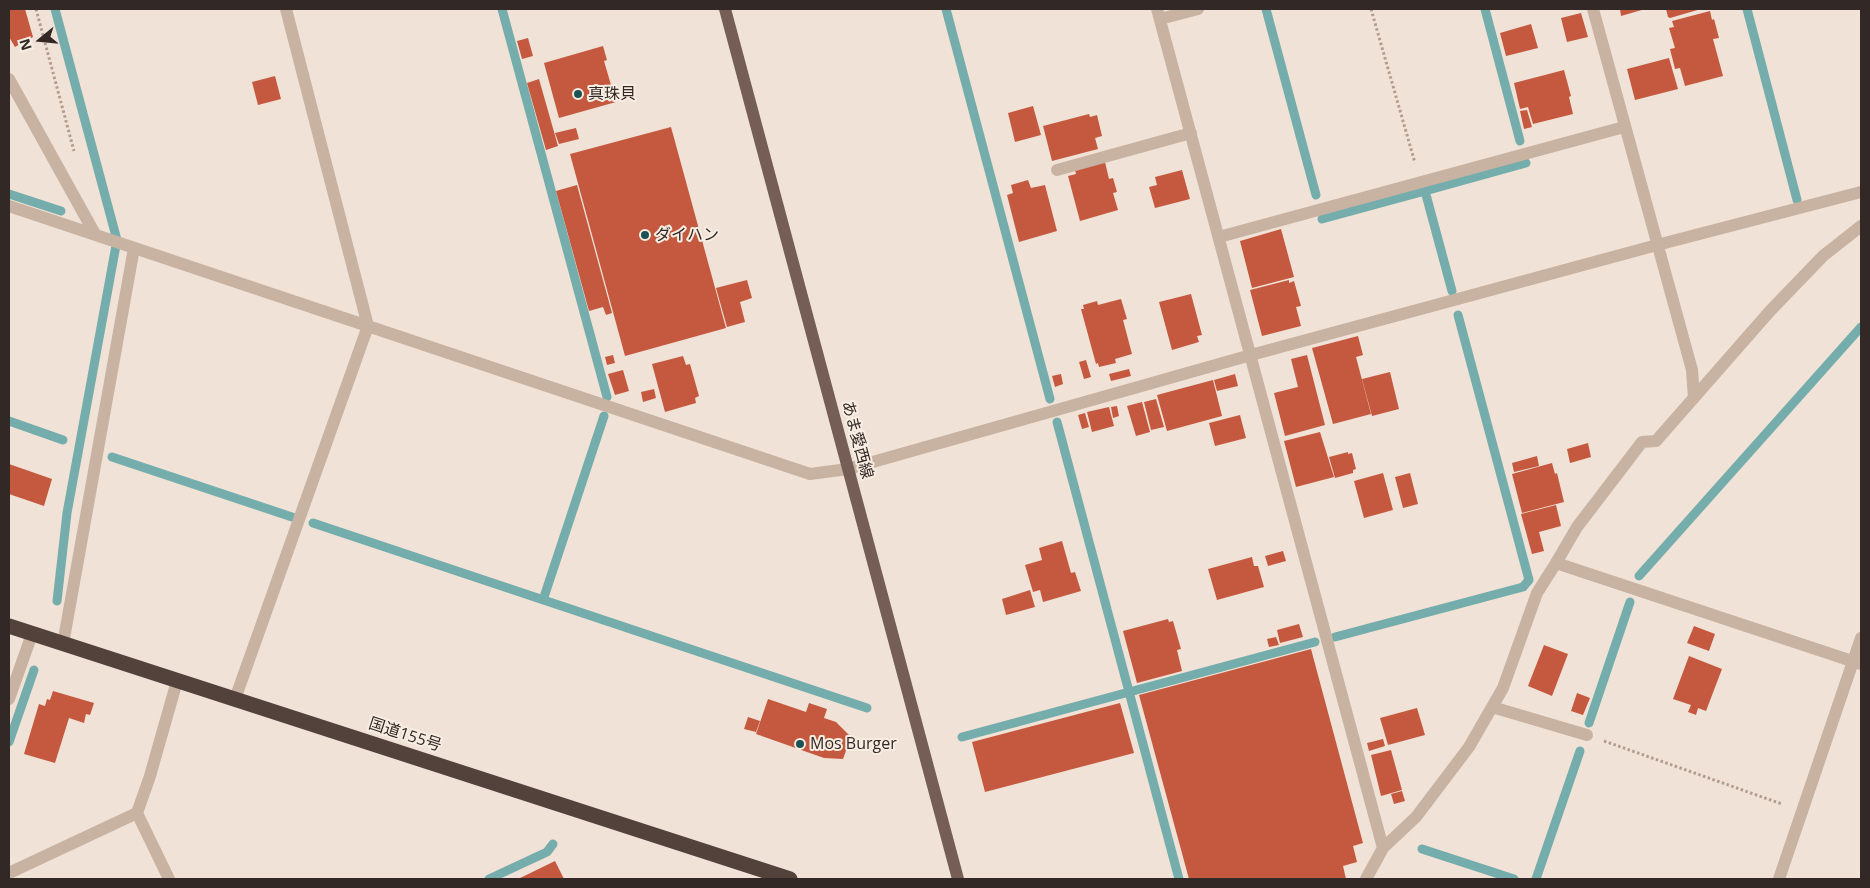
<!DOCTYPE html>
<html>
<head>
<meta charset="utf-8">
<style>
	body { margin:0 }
	#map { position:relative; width:1870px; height:888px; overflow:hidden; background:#f0e2d6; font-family:"Open Sans",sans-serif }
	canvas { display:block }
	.frame { position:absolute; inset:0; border:10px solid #322825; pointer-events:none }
	.north { position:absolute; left:15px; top:15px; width:50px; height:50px; -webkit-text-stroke:4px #f8ede2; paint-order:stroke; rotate:253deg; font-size:14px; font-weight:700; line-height:20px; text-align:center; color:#322825 }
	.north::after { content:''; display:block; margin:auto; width:18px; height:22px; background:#322825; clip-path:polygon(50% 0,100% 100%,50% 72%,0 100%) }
</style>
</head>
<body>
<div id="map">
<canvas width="1870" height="888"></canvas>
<div class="frame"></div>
<div class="north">N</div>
</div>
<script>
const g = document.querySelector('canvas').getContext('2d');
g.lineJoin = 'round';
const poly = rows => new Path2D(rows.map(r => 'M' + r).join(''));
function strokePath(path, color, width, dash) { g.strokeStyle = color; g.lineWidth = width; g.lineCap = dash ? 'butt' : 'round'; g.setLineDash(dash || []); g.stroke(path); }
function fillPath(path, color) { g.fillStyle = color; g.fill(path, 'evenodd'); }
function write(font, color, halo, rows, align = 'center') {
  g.font = font + ' "Open Sans","Noto Sans JP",sans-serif'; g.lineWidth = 4; g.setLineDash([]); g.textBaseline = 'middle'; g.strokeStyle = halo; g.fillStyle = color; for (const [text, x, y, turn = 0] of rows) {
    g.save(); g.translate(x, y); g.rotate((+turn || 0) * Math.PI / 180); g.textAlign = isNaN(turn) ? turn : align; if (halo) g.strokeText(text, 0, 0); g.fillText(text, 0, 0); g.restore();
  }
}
strokePath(poly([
	[55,9,117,240,67,513,57,601],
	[502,9,607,397],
	[946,9,1050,399],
	[1266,9,1316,195],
	[1485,9,1520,141],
	[1747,9,1797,200],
	[1425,191,1526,163],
	[9,194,61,211],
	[1322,219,1425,191,1452,291],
	[9,421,63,440],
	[1057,422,1179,879],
	[112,457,292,517],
	[313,523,867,708],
	[1639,576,1861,327],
	[543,600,604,416],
	[1335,637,1523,587,1529,580,1458,315],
	[1589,723,1630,602],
	[962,737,1315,642],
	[9,742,34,670],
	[1422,849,1514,879],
	[489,879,547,852,553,844],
	[1536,879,1580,751]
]), '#75adac', 9);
fillPath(poly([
	[9,9,25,9,33,37,15,47,9,37],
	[1620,9,1645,9,1621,16],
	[1666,9,1701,9,1670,18,1668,17],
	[1710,11,1712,20,1714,19,1719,38,1713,39,1723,76,1685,86,1680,68,1675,69,1670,49,1675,48,1669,28,1674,27,1672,21],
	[1581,13,1588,37,1567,42,1561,18],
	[1531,24,1538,48,1506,56,1500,33],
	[528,38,533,56,522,59,517,41],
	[603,46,607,60,604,61,616,102,559,118,544,63],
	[1669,58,1678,89,1635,100,1627,69],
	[1564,70,1571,96,1569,97,1573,114,1533,124,1528,107,1520,109,1514,83],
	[275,76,281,99,258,105,252,82],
	[539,79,558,146,546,150,527,83],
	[1033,106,1041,135,1015,142,1008,113],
	[1527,110,1532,127,1524,129,1520,111],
	[1089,114,1090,117,1097,115,1102,136,1095,138,1098,149,1052,161,1043,126],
	[671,127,726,328,625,356,570,154],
	[576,128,579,139,559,144,555,133],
	[1105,162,1109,179,1113,178,1117,192,1113,193,1118,210,1080,221,1068,176,1076,174,1075,170],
	[1182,170,1190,199,1155,208,1149,187,1157,185,1155,177],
	[1028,180,1031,188,1045,185,1057,231,1019,242,1007,195,1013,193,1011,185],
	[577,185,612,313,606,315,603,307,589,311,556,191],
	[1281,229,1294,277,1252,288,1240,241],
	[747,280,752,298,740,302,745,322,727,327,716,288],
	[1289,280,1289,283,1294,281,1301,306,1296,307,1301,326,1262,336,1250,290],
	[1191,294,1202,335,1197,336,1199,342,1172,350,1159,302],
	[1121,299,1127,319,1123,320,1132,354,1115,359,1116,363,1099,367,1098,363,1096,364,1081,309,1084,309,1083,305,1097,301,1098,305],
	[1358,336,1363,355,1356,357,1371,414,1333,424,1312,348],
	[613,355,615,363,607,365,605,357],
	[1307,355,1325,425,1285,436,1274,393,1298,387,1291,359],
	[683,356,686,365,690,364,699,396,695,398,696,403,665,412,652,364],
	[1086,360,1091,377,1084,379,1079,362],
	[1129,369,1131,376,1111,381,1109,374],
	[623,370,629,391,615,395,608,374],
	[1390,372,1399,409,1372,416,1362,379],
	[1061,374,1063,384,1055,387,1052,376],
	[1235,374,1238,386,1217,391,1214,380],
	[1213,380,1222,416,1167,431,1157,395],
	[654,389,656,398,643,402,641,392],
	[1156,399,1164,427,1151,430,1144,402],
	[1142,402,1150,432,1136,436,1127,406],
	[1117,406,1119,416,1113,418,1111,407],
	[1109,407,1114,426,1092,432,1087,412],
	[1085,413,1089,427,1082,429,1078,415],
	[1240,415,1246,438,1215,446,1209,423],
	[1320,432,1334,477,1296,487,1284,441],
	[1588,443,1591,457,1570,463,1567,449],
	[1348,452,1348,454,1352,453,1356,469,1353,470,1353,473,1335,478,1329,457],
	[1537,456,1539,466,1514,472,1512,463],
	[1552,463,1555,474,1557,473,1564,502,1522,513,1512,474],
	[9,464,52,479,44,506,9,494],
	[1383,473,1393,510,1364,518,1354,481],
	[1410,473,1418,504,1403,508,1395,477],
	[1556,505,1561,526,1539,532,1544,551,1532,554,1521,514],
	[1062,541,1071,573,1075,572,1081,591,1043,602,1040,590,1033,592,1025,565,1042,560,1039,548],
	[1283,551,1286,561,1268,566,1265,556],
	[1252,557,1254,566,1258,566,1264,587,1217,600,1208,569],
	[1030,590,1035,607,1006,615,1002,599],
	[1168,619,1169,622,1173,621,1181,649,1177,650,1182,671,1137,683,1123,631],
	[1299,624,1303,637,1280,643,1277,630],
	[1694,626,1715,634,1709,651,1687,643],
	[1276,637,1279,645,1269,647,1267,639],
	[1544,645,1568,654,1552,696,1528,686],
	[1311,649,1363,843,1353,846,1357,862,1343,866,1346,879,1189,879,1139,695],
	[1689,656,1722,669,1706,711,1698,708,1696,715,1688,712,1691,705,1673,699],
	[53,691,94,703,90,715,86,714,84,723,69,718,55,763,24,754,39,704,45,706,47,699,50,700],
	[1577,693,1590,698,1583,715,1571,711],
	[768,699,806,712,809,703,827,709,824,718,836,722,851,737,843,759,824,758,756,734],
	[1120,703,1134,753,985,792,972,742],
	[1417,708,1425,735,1388,745,1380,718],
	[748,717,760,721,756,732,744,729],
	[1383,739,1385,746,1369,751,1367,743],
	[1391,750,1402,790,1381,796,1371,755],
	[1402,791,1405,801,1394,804,1391,794],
	[555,861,564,879,518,879]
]), '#c5593f');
strokePath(poly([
	[36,9,74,151],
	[1371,9,1415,163],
	[1604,741,1782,804]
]), '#b39c8d', 3, [2.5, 2.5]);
strokePath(poly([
	[1157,9,1383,848],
	[1593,9,1692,370,1694,398],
	[1160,19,1198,9],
	[9,79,95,234],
	[1057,170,1191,133],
	[9,206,810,474,848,469,1251,355,1657,245,1861,192],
	[1219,237,1624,127],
	[1556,563,1861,664],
	[63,644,134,248],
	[9,699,32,634],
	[235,699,368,326,286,9],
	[1492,707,1587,735],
	[137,813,169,879],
	[9,873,137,813,150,776,177,681],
	[1366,879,1383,848,1416,817,1469,747,1503,688,1537,593,1556,563,1577,527,1642,442,1656,441,1770,311,1823,256,1861,226],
	[1779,879,1861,638]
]), '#c8b2a2', 12);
strokePath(poly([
	[725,9,958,879]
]), '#745e55', 12);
strokePath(poly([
	[9,626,790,879]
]), '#53423c', 15);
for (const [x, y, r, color] of [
	[578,94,5,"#1b5253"],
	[645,235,5,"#1b5253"],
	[800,744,5,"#1b5253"]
]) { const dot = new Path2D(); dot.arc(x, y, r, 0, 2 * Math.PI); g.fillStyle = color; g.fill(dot); strokePath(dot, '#f8ede2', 2); }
write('16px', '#322825', '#f8ede2', [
	["真珠貝",588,94],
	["ダイハン",655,235],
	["Mos Burger",810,744]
], 'left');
write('16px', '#322825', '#f8ede2', [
	["あま愛西線",857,440,75],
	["国道155号",405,735,18]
]);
</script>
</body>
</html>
